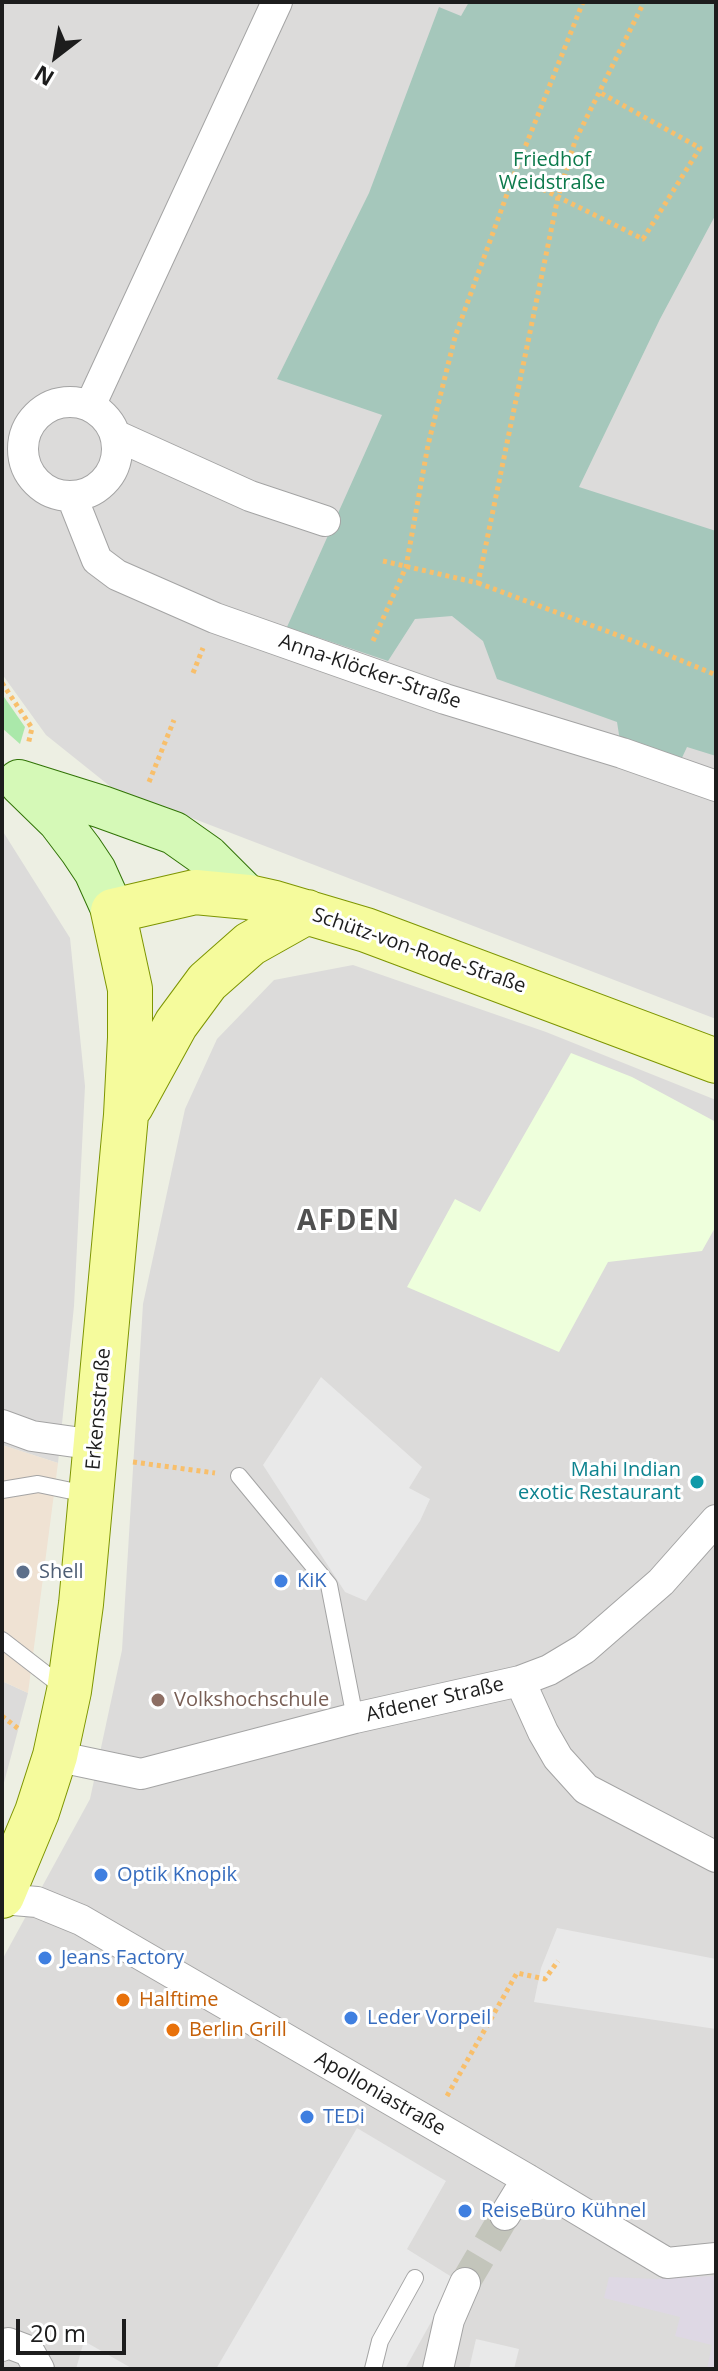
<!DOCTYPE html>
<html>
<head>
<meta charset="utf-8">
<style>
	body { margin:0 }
	#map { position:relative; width:718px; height:2371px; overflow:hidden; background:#edefe3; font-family:"Open Sans",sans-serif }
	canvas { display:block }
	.frame { position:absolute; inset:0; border:4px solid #1d1d1d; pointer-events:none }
	.north { position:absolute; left:16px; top:16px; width:80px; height:80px; -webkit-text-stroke:6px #fff; paint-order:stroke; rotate:211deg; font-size:22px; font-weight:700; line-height:32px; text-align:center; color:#1d1d1d }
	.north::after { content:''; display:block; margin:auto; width:28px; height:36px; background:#1d1d1d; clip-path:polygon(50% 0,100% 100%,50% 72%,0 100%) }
	.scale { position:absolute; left:16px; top:2319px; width:110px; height:36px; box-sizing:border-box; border:4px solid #1d1d1d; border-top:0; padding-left:10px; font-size:24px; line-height:28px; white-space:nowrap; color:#1d1d1d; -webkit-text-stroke:6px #fff; paint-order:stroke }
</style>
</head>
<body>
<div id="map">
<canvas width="718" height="2371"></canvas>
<div class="frame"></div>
<div class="north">N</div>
<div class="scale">20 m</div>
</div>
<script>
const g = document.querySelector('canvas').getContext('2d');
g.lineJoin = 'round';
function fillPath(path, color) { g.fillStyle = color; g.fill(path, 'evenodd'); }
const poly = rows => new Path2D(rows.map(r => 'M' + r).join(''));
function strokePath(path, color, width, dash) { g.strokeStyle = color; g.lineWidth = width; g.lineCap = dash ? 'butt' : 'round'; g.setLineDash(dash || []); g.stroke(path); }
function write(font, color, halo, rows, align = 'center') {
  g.font = font + ' "Open Sans",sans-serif'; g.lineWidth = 6; g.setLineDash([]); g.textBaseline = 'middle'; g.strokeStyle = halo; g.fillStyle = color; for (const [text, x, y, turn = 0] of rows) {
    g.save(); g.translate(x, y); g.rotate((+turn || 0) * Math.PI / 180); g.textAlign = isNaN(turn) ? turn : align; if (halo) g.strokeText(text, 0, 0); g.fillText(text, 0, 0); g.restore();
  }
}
fillPath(poly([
	[2,2,716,2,716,1019,111,787,46,735,2,674],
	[2,830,70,938,85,1086,74,1306,58,1463,2,1445],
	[353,965,546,1032,716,1100,716,2369,2,2369,2,1960,90,1799,122,1650,143,1304,185,1109,217,1039,274,980],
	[2,1681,28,1693,2,1790]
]), '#dcdbda');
fillPath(poly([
	[2,1445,58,1463,28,1693,2,1681]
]), '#efe2d3');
fillPath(poly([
	[571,1053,632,1077,716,1122,716,1226,702,1251,608,1262,559,1352,407,1287,455,1199,480,1212]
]), '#eeffdc');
fillPath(poly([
	[2,694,25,727,20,744,2,728]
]), '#aae8aa');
fillPath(poly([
	[469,2,716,2,716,214,660,319,579,487,716,531,716,756,687,747,680,762,620,741,617,722,497,679,483,641,452,616,415,619,388,661,287,627,382,415,277,379,369,193,439,7,461,16]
]), '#a5c7bb');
fillPath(poly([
	[321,1377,422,1467,409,1488,430,1499,420,1521,366,1601,345,1592,263,1465],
	[557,1928,716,1959,716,2029,534,2002,541,1968],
	[357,2128,446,2181,407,2249,455,2279,405,2369,216,2369],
	[476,2339,519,2349,514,2369,469,2369],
	[84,2341,133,2369,76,2369]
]), '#e9e9e9');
fillPath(poly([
	[716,2276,716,2369,707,2369,712,2345,675,2336,680,2317,604,2298,609,2277,656,2279]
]), '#ded8e4');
strokePath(poly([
	[465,2283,505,2215]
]), '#c3c5bb', 30, [30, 15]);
const lane = poly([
	[239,1476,329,1585,355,1718],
	[2,1490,38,1484,91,1495],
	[2,1640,64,1688],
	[373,2369,380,2341,415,2278]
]);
const street = poly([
	'23 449a47 47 0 1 1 94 0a47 47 0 1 1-94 0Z',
	[90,406,277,2],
	[115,435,250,496,325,521],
	[72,497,97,560,117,575,215,618,445,699,622,753,716,786],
	[2,1425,32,1436,96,1445],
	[520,1681,543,1732,558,1758,586,1789,716,1857],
	[55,1756,141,1774,355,1718,520,1681,549,1670,584,1649,661,1582,716,1520],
	[2,1899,37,1902,81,1920,527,2179,667,2263,716,2258],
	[505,2215,527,2179],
	[2,2346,8,2343,29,2351,39,2369],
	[438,2369,449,2320,465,2283]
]);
const secondary = poly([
	[19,781,102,807,174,833,208,857,248,897],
	[21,784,59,821,81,850,95,871,113,911]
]);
const primary = poly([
	[131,1106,176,1024,207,982,250,944,307,912],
	[2,1896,37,1812,55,1756,69,1691,81,1604,126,1115,130,1038,130,989,113,911,195,892,248,897,275,903,366,930,716,1061]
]);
strokePath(lane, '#a4a4a4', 18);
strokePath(street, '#a4a4a4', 32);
strokePath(secondary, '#317306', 44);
strokePath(primary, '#7d9502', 46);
strokePath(poly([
	[514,175,643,239,700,148,599,92],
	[383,561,478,583,558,197,575,141,644,2],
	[478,583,644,645,716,675],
	[373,641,406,567,428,445,455,337,514,175,583,2],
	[193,673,203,648],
	[2,683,32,728,28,745],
	[149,782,174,720],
	[133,1462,215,1473],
	[2,1716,20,1730],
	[447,2096,517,1973,545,1979,558,1961]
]), '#f8bf6b', 5, [4, 4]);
strokePath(lane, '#fff', 16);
strokePath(street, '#fff', 30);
strokePath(secondary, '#d5f9b7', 42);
strokePath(primary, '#f5fb9c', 44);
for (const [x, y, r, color] of [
	[697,1482,8,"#0f9aa8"],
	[23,1572,8,"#5c6f8a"],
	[281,1581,8,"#3f7fe0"],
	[158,1700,8,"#8d6e63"],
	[101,1875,8,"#3f7fe0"],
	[45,1958,8,"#3f7fe0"],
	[123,2000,8,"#e8710a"],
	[351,2018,8,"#3f7fe0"],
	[173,2030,8,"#e8710a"],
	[307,2117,8,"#3f7fe0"],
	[465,2211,8,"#3f7fe0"]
]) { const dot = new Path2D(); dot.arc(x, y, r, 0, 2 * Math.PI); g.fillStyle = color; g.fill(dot); strokePath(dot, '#fff', 3); }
write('20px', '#0d7a4c', '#fff', [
	["Friedhof",552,160],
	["Weidstraße",552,183]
]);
write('20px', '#1d1d1d', '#fff', [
	["Anna-Klöcker-Straße",370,672,19],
	["Schütz-von-Rode-Straße",419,951,19],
	["Erkensstraße",99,1409,-85],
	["Afdener Straße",435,1700,-13],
	["Apolloniastraße",380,2094,30]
]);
write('20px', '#0d838f', '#fff', [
	["Mahi Indian",681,1470],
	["exotic Restaurant",681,1493]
], 'right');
write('20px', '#4e5e75', '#fff', [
	["Shell",39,1572]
], 'left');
write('20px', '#366cbe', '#fff', [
	["KiK",297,1581],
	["Optik Knopik",117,1875],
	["Jeans Factory",61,1958],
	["Leder Vorpeil",367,2018],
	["TEDi",323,2117],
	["ReiseBüro Kühnel",481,2211]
], 'left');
write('20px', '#785e54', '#fff', [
	["Volkshochschule",174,1700]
], 'left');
write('20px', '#c56008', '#fff', [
	["Halftime",139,2000],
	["Berlin Grill",189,2030]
], 'left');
g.letterSpacing = '2px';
write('bold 28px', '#505050', '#fff', [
	["AFDEN",349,1222]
]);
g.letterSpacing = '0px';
</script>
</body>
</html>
